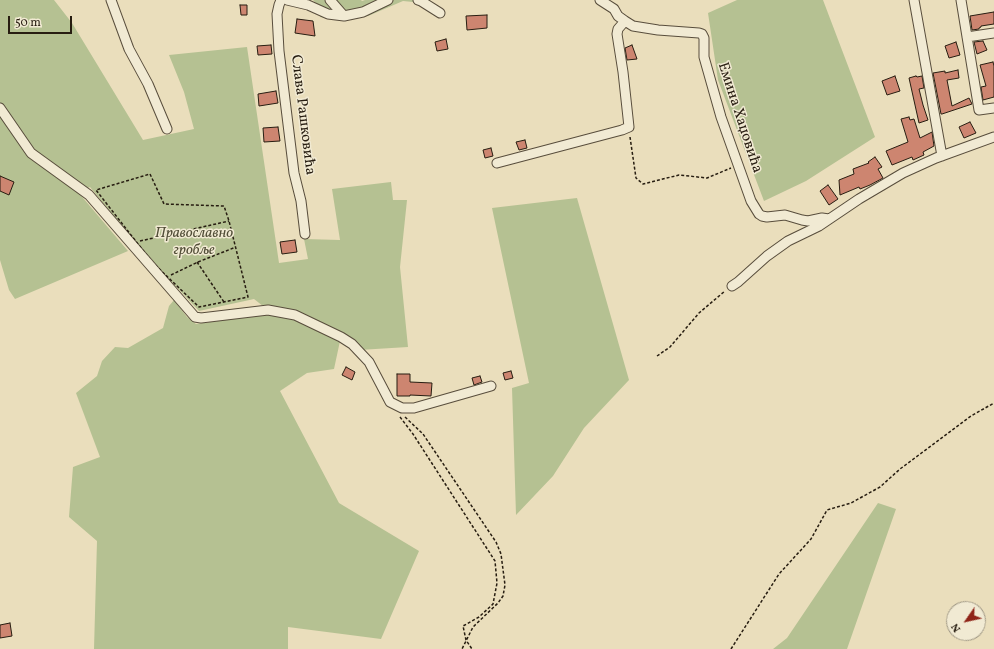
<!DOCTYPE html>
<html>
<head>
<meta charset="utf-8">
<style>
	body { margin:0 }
	#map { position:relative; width:994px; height:649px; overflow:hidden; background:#eadebc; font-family:Vollkorn,serif }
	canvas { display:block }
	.north { position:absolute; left:946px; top:601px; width:40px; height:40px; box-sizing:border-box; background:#f1ead3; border:1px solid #a09885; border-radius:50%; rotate:236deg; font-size:11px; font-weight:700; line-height:16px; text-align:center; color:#271d11 }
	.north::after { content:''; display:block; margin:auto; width:14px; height:18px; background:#8f2418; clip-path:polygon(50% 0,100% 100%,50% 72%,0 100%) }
	.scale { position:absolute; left:8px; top:16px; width:64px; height:18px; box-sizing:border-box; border:2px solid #271d11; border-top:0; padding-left:5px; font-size:12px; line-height:14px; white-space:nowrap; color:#271d11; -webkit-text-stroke:3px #f1ead3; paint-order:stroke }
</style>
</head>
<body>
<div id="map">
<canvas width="994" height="649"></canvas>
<div class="north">N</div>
<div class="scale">50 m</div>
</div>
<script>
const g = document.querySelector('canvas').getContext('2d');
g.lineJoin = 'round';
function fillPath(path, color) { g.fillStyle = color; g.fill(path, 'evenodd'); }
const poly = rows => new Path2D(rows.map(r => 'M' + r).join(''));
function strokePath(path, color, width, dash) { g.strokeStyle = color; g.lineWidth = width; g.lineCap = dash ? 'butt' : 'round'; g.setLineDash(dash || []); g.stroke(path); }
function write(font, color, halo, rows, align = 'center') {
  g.font = font + ' Vollkorn,serif'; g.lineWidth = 3; g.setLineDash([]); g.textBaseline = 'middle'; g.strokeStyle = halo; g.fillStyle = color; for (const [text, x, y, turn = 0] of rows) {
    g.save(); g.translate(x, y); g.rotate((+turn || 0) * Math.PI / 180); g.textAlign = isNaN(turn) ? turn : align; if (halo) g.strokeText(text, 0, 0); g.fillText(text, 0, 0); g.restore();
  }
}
fillPath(poly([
	[0,0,54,0,72,23,143,140,194,129,184,92,169,55,247,47,279,263,308,259,304,239,340,240,332,189,391,182,393,200,407,200,400,267,408,347,359,350,293,315,268,310,254,299,199,311,135,242,90,187,78,192,128,251,15,299,9,290,0,260],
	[313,0,361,0,362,1,365,0,428,0,425,7,413,2,403,1,368,16,339,20,320,17,321,9],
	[737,0,823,0,875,137,806,181,764,201,718,80,708,13],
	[577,198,629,380,584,428,553,476,516,515,512,388,529,383,492,208],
	[174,300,187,317,196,324,268,314,291,317,340,341,334,369,307,373,280,391,339,503,419,551,381,639,288,627,288,649,94,649,97,541,69,517,73,467,100,457,76,393,97,376,102,361,115,347,128,348,163,328,169,306],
	[878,503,896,509,847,649,773,649,787,638]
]), '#b5c192');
const building = poly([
	[240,5,247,5,247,15,241,15,240,5],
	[994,12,994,24,981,26,981,27,979,28,979,29,972,30,970,16,994,12],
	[487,15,487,28,467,30,466,16,487,15],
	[297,19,313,21,315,36,295,33,297,19],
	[446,39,448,49,437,51,435,42,446,39],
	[983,41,987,50,977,54,974,42,983,41],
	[956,42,960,55,949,58,945,46,956,42],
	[271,45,272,54,258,55,257,46,271,45],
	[632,45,637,59,627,60,625,48,632,45],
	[993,62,994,66,994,97,983,100,981,87,986,86,980,65,993,62],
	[958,70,959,78,947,80,952,106,969,98,972,104,942,114,941,114,933,73,945,71,945,73,958,70],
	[895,76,900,91,887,95,882,81,895,76],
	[916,76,917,77,922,76,924,88,919,89,923,105,928,120,919,123,909,78,916,76],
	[276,91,278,103,259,106,258,94,276,91],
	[909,117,910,120,914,119,920,138,932,132,934,146,923,152,924,155,913,160,912,157,892,165,886,151,908,142,901,119,909,117],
	[970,122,976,133,964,138,959,127,970,122],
	[278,127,280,141,264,142,263,128,278,127],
	[525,140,527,148,519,150,516,142,525,140],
	[491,148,493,156,485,158,483,150,491,148],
	[875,157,882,167,878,169,883,178,870,185,860,189,859,187,840,195,839,180,854,174,853,169,869,163,868,162,875,157],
	[0,176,14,182,9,195,0,191,0,176],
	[828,185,838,199,829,205,820,191,828,185],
	[295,240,297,252,282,254,280,242,295,240],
	[346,367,355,372,352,380,342,375,346,367],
	[511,371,513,378,505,380,503,373,511,371],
	[397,374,410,374,410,382,432,383,431,396,410,395,410,396,397,396,397,374],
	[480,376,482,382,474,385,472,378,480,376],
	[10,623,12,636,0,638,0,625,10,623]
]);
fillPath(building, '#cd8570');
strokePath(building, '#271d11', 1);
const minor = poly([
	[111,0,129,49,148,84,167,129],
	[281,0,279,5,277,14,279,51,294,173,301,201,305,234],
	[287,0,308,5,328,14,344,16,363,12,388,0],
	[330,0,344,16],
	[418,0,421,1,440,13],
	[600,0,614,9,618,16,625,21,633,26,658,30,699,33,702,34,704,38,704,57,721,117,751,201,759,214,762,216,767,217,785,215,802,220,808,221,822,218,829,219],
	[914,0,942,156],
	[961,0,979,110,994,108],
	[967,37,994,33],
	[0,108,31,153,89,195,195,317,201,318,268,310,295,315,341,337,352,344,369,362,390,402,402,408,414,408,491,386],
	[497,163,622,130,629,127,623,72,617,34,618,29,625,21],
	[732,286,738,282,767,256,788,241,819,226,859,199,903,173,936,158,994,137]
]);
strokePath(minor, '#584d3c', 11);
strokePath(poly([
	[630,137,636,178,643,184,679,175,707,178,731,168],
	[150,174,164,204,224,206,229,221,248,297,199,307,152,262,96,190,150,174],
	[140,241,229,221],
	[197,262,224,302],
	[171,275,198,262,236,247],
	[657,356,670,347,699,313,725,291],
	[400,417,413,434,495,561,497,583,493,604,479,617,463,626,466,640,472,649],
	[405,417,423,434,496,542,501,554,505,585,503,596,498,603,473,627,462,649],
	[731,649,779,574,811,539,827,510,851,503,880,487,900,469,971,416,994,403]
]), '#271d11', 1.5, [3, 2]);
strokePath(minor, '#f1ead3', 9);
write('15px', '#271d11', '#f1ead3', [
	["Слава Рашковића",302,115,83],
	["Емина Хаџовића",739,118,72]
]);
write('italic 15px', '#524e38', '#f1ead3', [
	["Православно",194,234],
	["гробље",194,251]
]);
</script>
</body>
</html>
